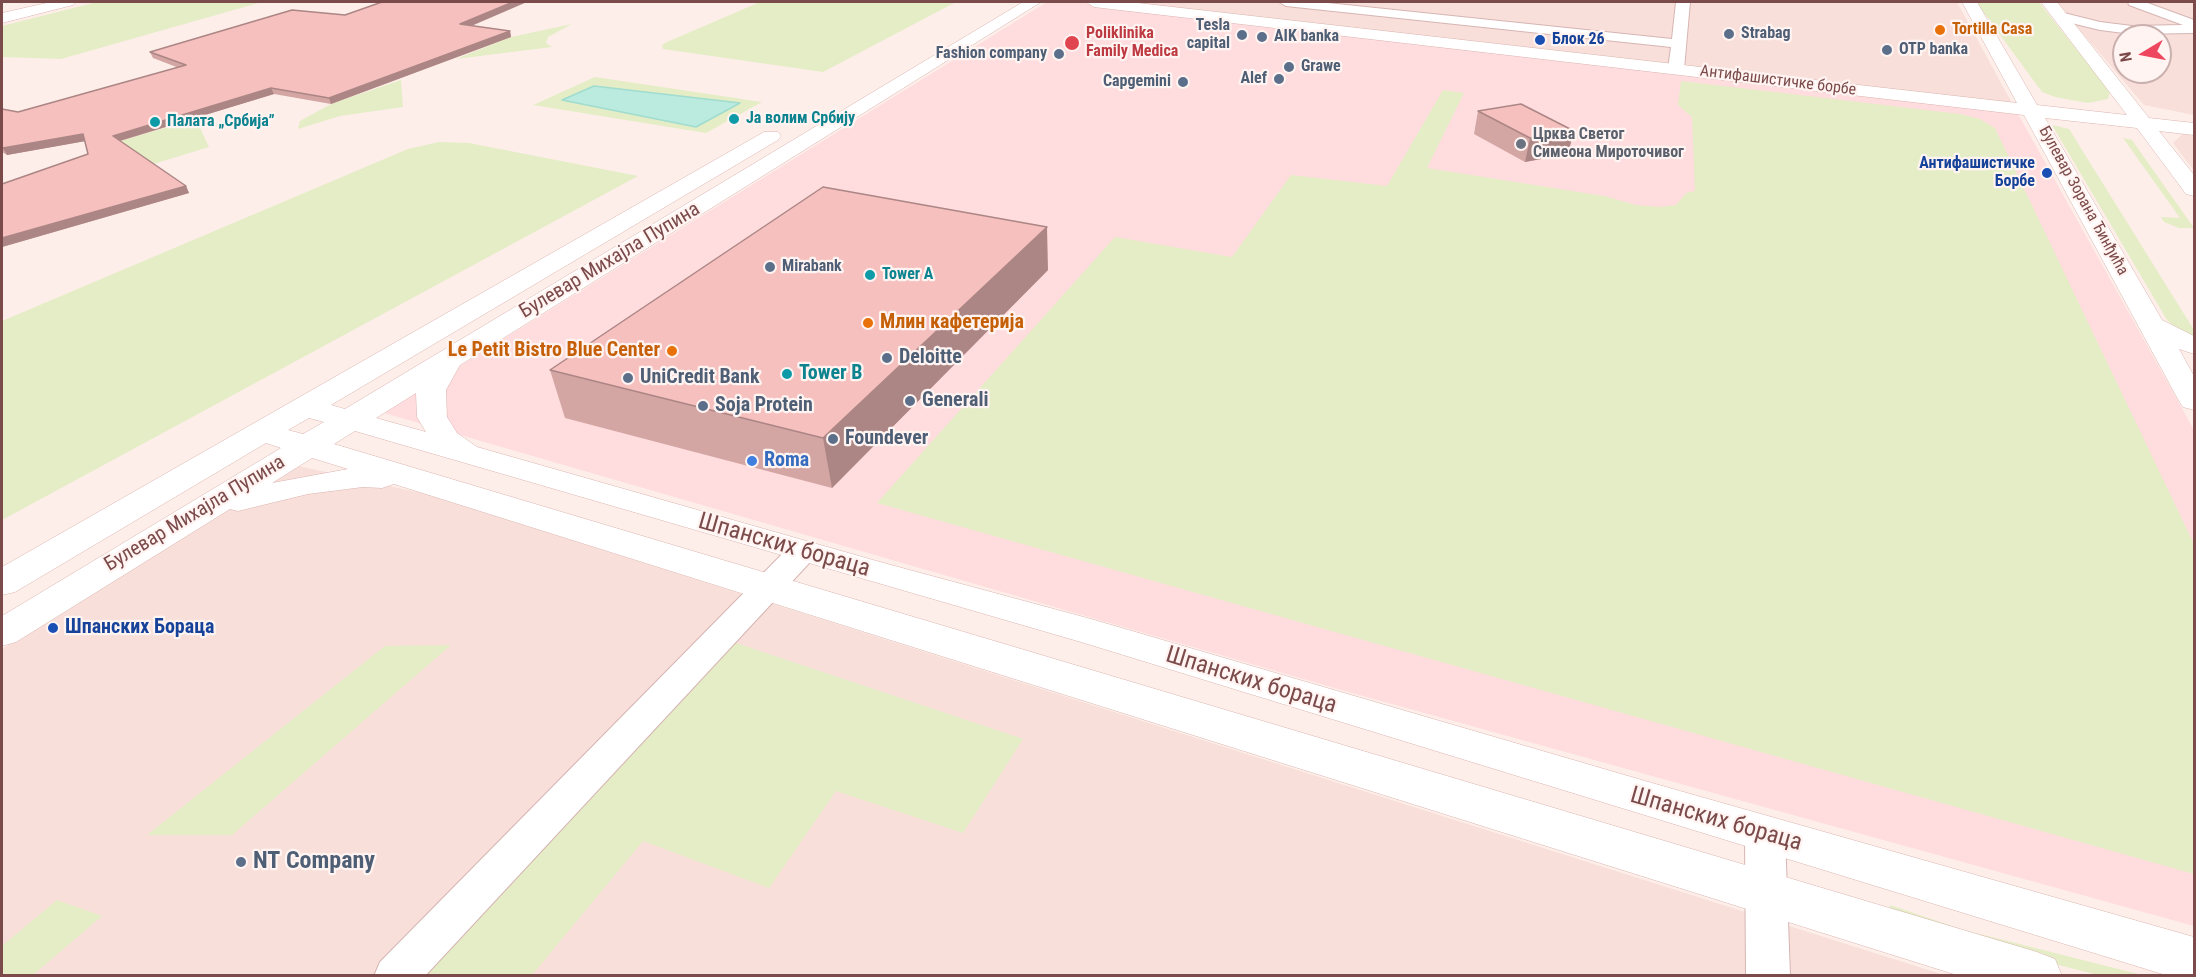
<!DOCTYPE html>
<html>
<head>
<meta charset="utf-8">
<style>
	body { margin:0 }
	#map { position:relative; width:2196px; height:977px; overflow:hidden; background:#feeee9; font-family:"Roboto Condensed",sans-serif }
	canvas { display:block }
	.frame { position:absolute; inset:0; border:3px solid #7b4a4a; pointer-events:none }
	.north { position:absolute; left:2112px; top:24px; width:60px; height:60px; box-sizing:border-box; background:#fff4f1; border:2px solid #cab0ae; border-radius:50%; rotate:260deg; font-size:16px; font-weight:700; line-height:24px; text-align:center; color:#7b4a4a }
	.north::after { content:''; display:block; margin:auto; width:21px; height:27px; background:#ef465f; clip-path:polygon(50% 0,100% 100%,50% 72%,0 100%) }
</style>
</head>
<body>
<div id="map">
<canvas width="2196" height="977"></canvas>
<div class="frame"></div>
<div class="north">N</div>
</div>
<script>
const g = document.querySelector('canvas').getContext('2d');
g.lineJoin = 'round';
function fillPath(path, color) { g.fillStyle = color; g.fill(path, 'evenodd'); }
const poly = rows => new Path2D(rows.map(r => 'M' + r).join(''));
function strokePath(path, color, width, dash) { g.strokeStyle = color; g.lineWidth = width; g.lineCap = dash ? 'butt' : 'round'; g.setLineDash(dash || []); g.stroke(path); }
function write(font, color, halo, rows, align = 'center') {
  g.font = font + ' "Roboto Condensed",sans-serif'; g.lineWidth = 4.5; g.setLineDash([]); g.textBaseline = 'middle'; g.strokeStyle = halo; g.fillStyle = color; for (const [text, x, y, turn = 0] of rows) {
    g.save(); g.translate(x, y); g.rotate((+turn || 0) * Math.PI / 180); g.textAlign = isNaN(turn) ? turn : align; if (halo) g.strokeText(text, 0, 0); g.fillText(text, 0, 0); g.restore();
  }
}
fillPath(poly([
	[1112,2,1957,2,2013,105],
	[2056,2,2194,2,2194,115,2144,105],
	[2124,36,2160,36,2160,72,2124,72],
	[2182,134,2194,135,2194,171,2173,143],
	[298,466,426,494,1944,975,2,976,2,649]
]), '#f8dfd9');
fillPath(poly([
	[1047,2,1075,2,2017,112,2194,430,2194,926,1345,691,384,413]
]), '#ffdcde');
fillPath(poly([
	[97,2,262,2,61,59,2,57,2,26],
	[760,2,956,2,823,72,663,49,662,45,667,42],
	[1976,2,2039,2,2110,92,2108,99,2088,103,2055,97,2042,92],
	[572,24,548,37,546,43,552,47,456,59,511,37],
	[595,77,762,102,706,133,533,105],
	[401,80,403,107,340,116,298,129,300,121,331,104],
	[1681,81,1960,114,1980,119,1995,128,2194,544,2194,874,877,503,1115,237,1232,257,1291,175,1387,186,1443,90,1464,93,1427,168,1604,196,1636,205,1660,207,1676,205,1686,193,1695,191,1692,117,1678,105],
	[196,119,209,147,150,165,109,144],
	[2052,125,2069,129,2194,330,2194,341,2184,336,2167,320],
	[2123,138,2132,140,2194,228,2179,228,2164,222,2161,217,2180,218],
	[439,142,469,143,638,176,2,520,2,321,408,149],
	[733,642,1023,739,963,833,836,791,769,888,643,841,532,975,421,976],
	[451,645,232,835,147,835,385,646],
	[57,900,102,916,33,975,2,975,2,946],
	[1890,905,1964,930,2142,975,2102,976,1988,947,1890,915]
]), '#e4edc5');
const water = poly([
	[594,86,740,103,696,127,562,100,594,86]
]);
fillPath(water, '#bbeadf');
strokePath(water, '#a0dccf', 1.5);
const street = poly([
	[1279,2,1318,2,1672,39,1676,2,1690,2,1684,69,1676,74,1668,69,1671,47,1286,6,1279,2],
	[2128,2,2145,2,2194,20,2194,33,2132,34,2100,30,2055,19,2053,16,2060,12,2100,22,2132,26,2183,25,2129,5,2128,2],
	[802,542,813,545,817,552,813,559,425,976,374,976,380,962,791,545,802,542],
	[1765,819,1779,823,1785,835,1790,976,1746,976,1745,835,1751,823,1765,819]
]);
const secondary = poly([
	[51,2,76,2,73,5,2,23,2,13,51,2],
	[1023,2,1041,2,460,365,446,390,447,417,457,433,477,447,880,562,1091,619,1652,783,2194,937,2194,976,2169,976,1081,642,355,431,334,444,2037,952,2055,959,2062,976,1960,976,394,484,382,488,363,487,308,494,238,511,230,509,16,642,2,646,2,616,281,448,266,443,15,592,2,595,2,567,764,132,778,132,781,136,778,140,331,405,345,409,1023,2],
	[416,393,417,417,426,432,376,418,416,393],
	[309,418,324,422,303,434,288,430,309,418],
	[312,458,348,469,272,483,312,458],
	[1086,2,1129,2,2017,103,1962,2,1977,2,2037,105,2127,115,2041,2,2057,2,2149,118,2194,123,2194,135,2159,131,2194,175,2194,196,2186,194,2137,128,2045,118,2162,320,2194,336,2194,354,2179,349,2194,376,2194,410,2183,407,2179,401,2024,115,1094,7,1086,2]
]);
strokePath(street, '#d6b5b3', 2);
strokePath(secondary, '#dbb5b1', 1);
fillPath(street, '#fff');
fillPath(secondary, '#fff');
fillPath(poly([
	[471,26,510,31,511,37,331,104,274,94,120,141,186,186,189,193,2,247,2,184,88,154,85,141,7,155,2,152,2,109,18,112,179,68,153,58,150,52],
	[1478,111,1568,154,1525,162,1474,134],
	[1048,270,832,488,565,418,550,370]
]), '#d3a5a3');
fillPath(poly([
	[513,2,527,2,462,30,460,24],
	[510,31,511,37,331,104,329,98],
	[271,88,274,94,116,142,113,136],
	[1574,131,1568,154,1525,162,1530,138],
	[83,134,86,141,7,155,3,148],
	[186,186,189,193,2,247,2,238],
	[1047,227,1048,270,832,488,823,438]
]), '#ac8685');
const building = poly([
	[382,2,513,2,460,24,510,31,329,98,271,88,113,136,186,186,2,238,2,184,88,154,83,134,3,148,2,148,2,109,18,112,186,65,150,52,292,10,345,15,382,2],
	[1521,104,1574,131,1530,138,1478,111,1521,104],
	[823,187,1047,227,823,438,550,370,823,187]
]);
fillPath(building, '#f5c0be');
strokePath(building, '#ac8685', 1.5);
for (const [x, y, r, color] of [
	[1940,30,6,"#e8710a"],
	[1729,34,6,"#5c6f8a"],
	[1242,35,6,"#5c6f8a"],
	[1262,37,6,"#5c6f8a"],
	[1540,40,6,"#1a4fb4"],
	[1072,43,8,"#e0444e"],
	[1887,50,6,"#5c6f8a"],
	[1059,54,6,"#5c6f8a"],
	[1289,67,6,"#5c6f8a"],
	[1279,79,6,"#5c6f8a"],
	[1183,82,6,"#5c6f8a"],
	[734,119,6,"#0f9aa8"],
	[155,122,6,"#0f9aa8"],
	[1521,144,6,"#6b7280"],
	[2047,173,6,"#1a4fb4"],
	[770,267,6,"#5c6f8a"],
	[870,275,6,"#0f9aa8"],
	[868,323,6,"#e8710a"],
	[672,351,6,"#e8710a"],
	[887,358,6,"#5c6f8a"],
	[787,374,6,"#0f9aa8"],
	[628,378,6,"#5c6f8a"],
	[910,401,6,"#5c6f8a"],
	[703,406,6,"#5c6f8a"],
	[833,439,6,"#5c6f8a"],
	[752,461,6,"#3f7fe0"],
	[53,628,6,"#1a4fb4"],
	[241,862,6,"#5c6f8a"]
]) { const dot = new Path2D(); dot.arc(x, y, r, 0, 2 * Math.PI); g.fillStyle = color; g.fill(dot); strokePath(dot, '#fff4f1', 2); }
write('bold 16px', '#4e5e75', '#fff4f1', [
	["Tesla",1230,26,"right"],
	["capital",1230,44,"right"],
	["Strabag",1741,34],
	["AIK banka",1274,37],
	["OTP banka",1899,50],
	["Fashion company",1047,54,"right"],
	["Grawe",1301,67],
	["Alef",1267,79,"right"],
	["Capgemini",1171,82,"right"],
	["Mirabank",782,267]
], 'left');
write('bold 16px', '#c56008', '#fff4f1', [
	["Tortilla Casa",1952,30]
], 'left');
write('bold 16px', '#be3a42', '#fff4f1', [
	["Poliklinika",1086,34],
	["Family Medica",1086,52]
], 'left');
write('bold 16px', '#164399', '#fff4f1', [
	["Блок 26",1552,40],
	["Антифашистичке",2035,164,"right"],
	["Борбе",2035,182,"right"]
], 'left');
write('16px', '#7b4a4a', '#fff4f1', [
	["Антифашистичке борбе",1778,81,7],
	["Булевар Зорана Ђинђића",2083,201,61]
]);
write('bold 16px', '#0d838f', '#fff4f1', [
	["Ја волим Србију",746,119],
	["Палата „Србија”",167,122],
	["Tower A",882,275]
], 'left');
write('bold 16px', '#5b616d', '#fff4f1', [
	["Црква Светог",1533,135],
	["Симеона Мироточивог",1533,153]
], 'left');
write('20px', '#7b4a4a', '#fff4f1', [
	["Булевар Михајла Пупина",610,261,-31],
	["Булевар Михајла Пупина",195,514,-31]
]);
write('bold 20px', '#c56008', '#fff4f1', [
	["Млин кафетерија",880,323],
	["Le Petit Bistro Blue Center",660,351,"right"]
], 'left');
write('bold 20px', '#4e5e75', '#fff4f1', [
	["Deloitte",899,358],
	["UniCredit Bank",640,378],
	["Generali",922,401],
	["Soja Protein",715,406],
	["Foundever",845,439]
], 'left');
write('bold 20px', '#0d838f', '#fff4f1', [
	["Tower B",799,374]
], 'left');
write('bold 20px', '#366cbe', '#fff4f1', [
	["Roma",764,461]
], 'left');
write('bold 20px', '#164399', '#fff4f1', [
	["Шпанских Бораца",65,628]
], 'left');
write('24px', '#7b4a4a', '#fff4f1', [
	["Шпанских бораца",784,546,16],
	["Шпанских бораца",1251,681,17],
	["Шпанских бораца",1716,820,16]
]);
write('bold 24px', '#4e5e75', '#fff4f1', [
	["NT Company",253,862]
], 'left');
</script>
</body>
</html>
